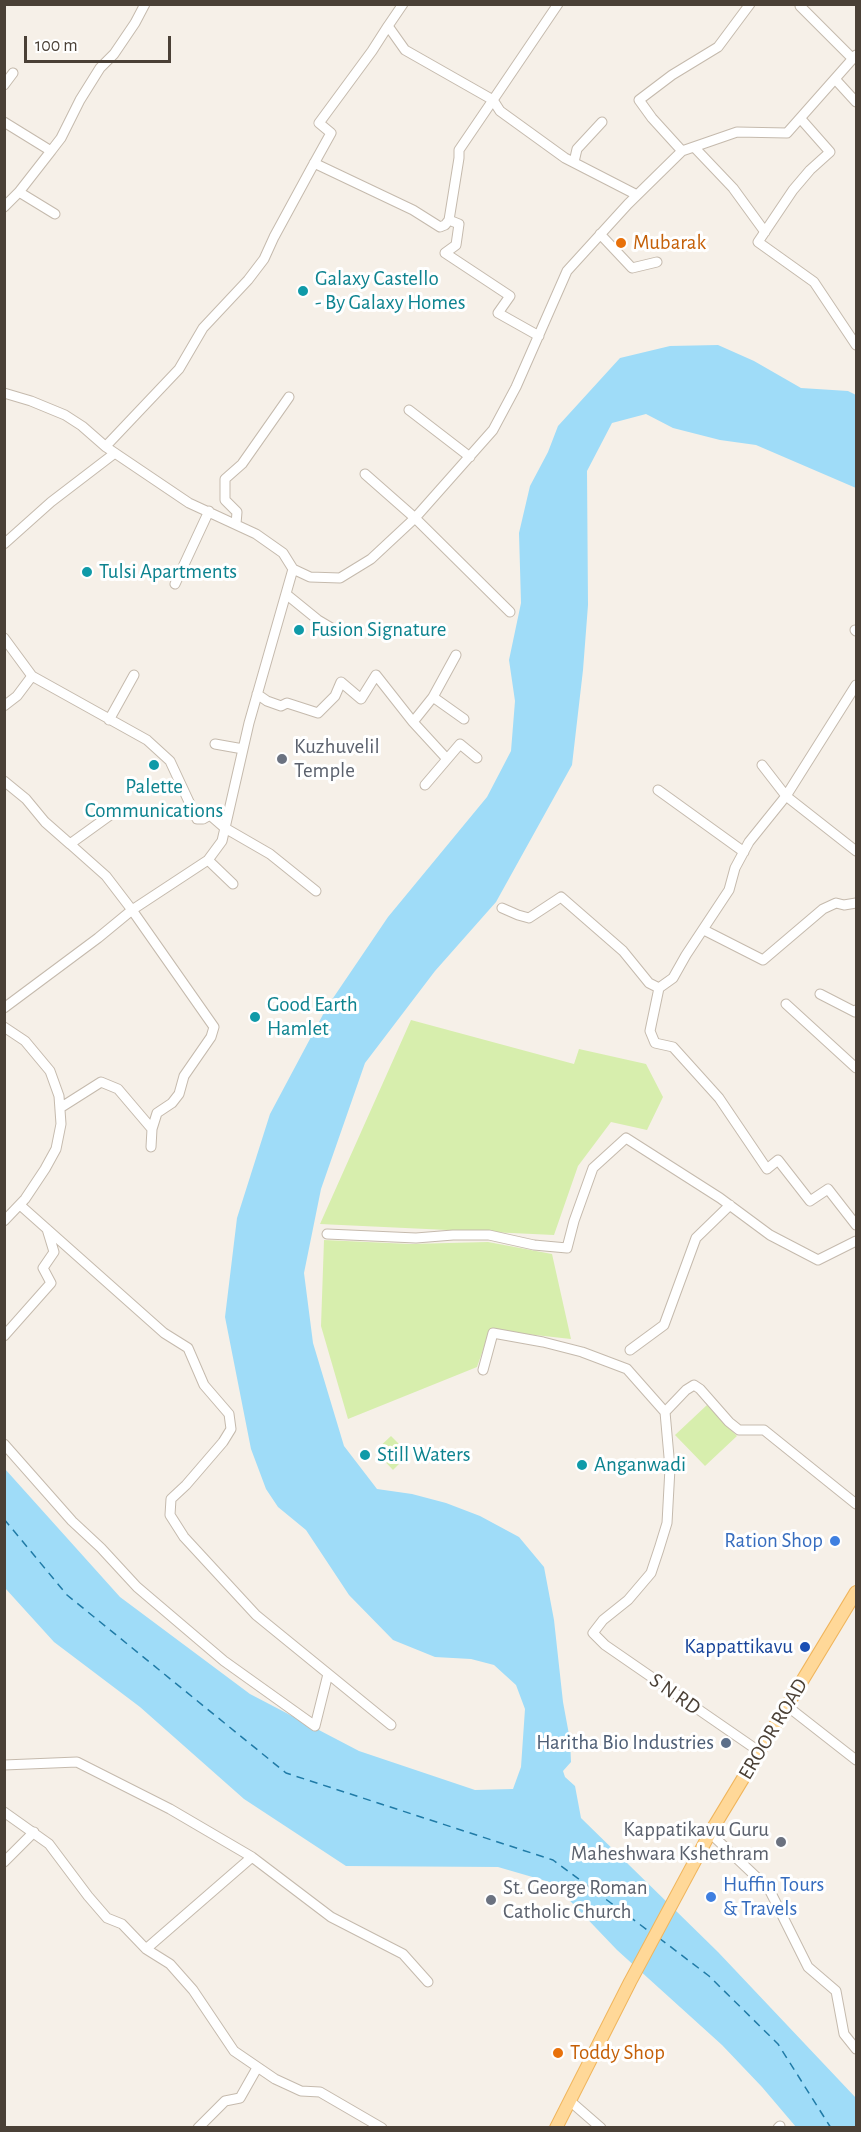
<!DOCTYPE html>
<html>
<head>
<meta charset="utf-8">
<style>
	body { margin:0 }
	#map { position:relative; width:861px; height:2132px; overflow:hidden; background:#f6f0e8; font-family:"Alegreya Sans",sans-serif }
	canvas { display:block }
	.frame { position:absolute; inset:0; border:6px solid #4a4036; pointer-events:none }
	.scale { position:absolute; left:24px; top:36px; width:147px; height:27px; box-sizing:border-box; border:3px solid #4a4036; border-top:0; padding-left:8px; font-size:18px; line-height:21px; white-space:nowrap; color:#4a4036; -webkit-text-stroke:4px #fff; paint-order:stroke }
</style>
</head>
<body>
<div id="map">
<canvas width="861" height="2132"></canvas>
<div class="frame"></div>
<div class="scale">100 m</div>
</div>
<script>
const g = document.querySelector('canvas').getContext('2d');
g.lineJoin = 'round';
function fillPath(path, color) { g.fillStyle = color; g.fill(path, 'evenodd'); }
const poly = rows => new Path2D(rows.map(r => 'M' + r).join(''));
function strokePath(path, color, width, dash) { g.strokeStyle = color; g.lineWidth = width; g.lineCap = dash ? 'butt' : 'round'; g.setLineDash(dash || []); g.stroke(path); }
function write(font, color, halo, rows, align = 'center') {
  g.font = font + ' "Alegreya Sans",sans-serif'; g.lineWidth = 6; g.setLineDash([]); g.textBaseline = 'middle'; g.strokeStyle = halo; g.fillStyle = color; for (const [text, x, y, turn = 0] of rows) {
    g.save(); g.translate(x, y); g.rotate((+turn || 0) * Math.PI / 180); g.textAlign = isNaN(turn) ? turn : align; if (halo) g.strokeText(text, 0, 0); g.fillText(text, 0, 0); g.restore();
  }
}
fillPath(poly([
	[411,1020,574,1064,579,1049,646,1064,663,1097,647,1130,611,1122,578,1166,554,1235,320,1224],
	[324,1240,410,1244,488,1242,552,1254,571,1339,490,1330,477,1367,348,1419,321,1326],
	[707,1405,737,1436,705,1466,675,1435],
	[391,1436,409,1454,393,1470,375,1451]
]), '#d7eead');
fillPath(poly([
	[718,345,754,361,801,388,848,391,856,395,856,488,756,445,720,440,673,428,646,414,612,423,587,471,588,605,583,670,572,765,496,902,435,971,365,1063,321,1189,304,1273,313,1343,344,1446,377,1489,412,1494,446,1503,480,1516,519,1537,544,1567,554,1620,563,1702,570,1740,571,1762,563,1771,565,1777,575,1786,581,1818,718,1952,856,2098,856,2127,796,2127,762,2087,722,2045,617,1950,553,1883,498,1867,346,1866,244,1799,140,1707,54,1642,5,1588,5,1469,120,1597,250,1694,359,1751,475,1790,513,1789,521,1767,525,1709,516,1685,494,1665,471,1659,435,1657,393,1640,349,1595,306,1530,278,1507,266,1489,251,1449,225,1317,237,1218,270,1114,327,1007,388,917,487,797,511,751,515,701,509,660,521,603,519,533,530,486,548,452,558,426,620,358,670,346]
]), '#9fdcf8');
strokePath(poly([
	[4,1519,67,1595,286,1773,553,1860,650,1932],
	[659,1938,709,1976,778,2044,831,2128]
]), '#207ba7', 1.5, [8, 6]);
const minor = poly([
	[558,4,493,100,500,111,565,158,637,195],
	[800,6,853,59],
	[388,26,403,4],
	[835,79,856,102],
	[4,85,13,73],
	[800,118,830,152,810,170,793,190,758,242,814,282,856,345],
	[4,122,51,151,19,192,55,214],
	[694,147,733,188,765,232],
	[51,151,61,138,80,100,100,68,114,54,135,23,145,4],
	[682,151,652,118,639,100,672,75,718,47,750,4],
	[574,162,577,149,602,122],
	[4,207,19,192],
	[449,220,459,224,456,245,445,253,510,296,498,313,539,336],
	[600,234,632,268,657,262],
	[4,393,31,401,65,415,82,426,106,447,189,503,256,534,283,553,293,569],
	[409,410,470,457],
	[106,446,179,369,203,328,248,280,264,259,274,237,311,169,331,133,319,123,372,51,388,26,405,50,493,100,459,150,459,158,449,220,445,225,440,227,413,210,314,163],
	[365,474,415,518,510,612],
	[236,524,237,512,225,500,225,479,242,464,289,397],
	[4,544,51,502,115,453],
	[175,584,209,511],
	[286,594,318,620,340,633],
	[855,630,856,631],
	[4,638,32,676,147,740,170,761,197,819,203,819,210,815,225,828,270,854,316,891],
	[257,694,267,701,281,706,287,703,318,713,335,696,341,682,361,699,376,675,413,722,433,697,464,719],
	[433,697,456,655],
	[4,706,17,696,32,676],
	[109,720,134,675],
	[413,722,447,759],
	[215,744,243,749],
	[762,765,786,796,856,685],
	[4,781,26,799,45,822,70,844,113,813],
	[425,785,460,744,477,758],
	[658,790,744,852],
	[70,844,106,876,132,910,214,1027,211,1037,184,1076,179,1094,172,1103,157,1113,152,1129,151,1147],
	[208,860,233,884],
	[502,908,518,915,529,918,561,897,623,951,649,983,659,988,673,978,686,955,729,890,735,868,749,842,786,796,856,851],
	[704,930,763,960,823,909,836,903,844,905,856,903],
	[659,988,650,1031,655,1043,673,1047,719,1098,767,1169,778,1160,810,1201,828,1189,856,1225],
	[820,994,855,1012,856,1010],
	[786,1004,856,1068],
	[4,1008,98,938,132,910,208,860,222,841,249,723,293,569,310,577,340,578,371,559,415,518,493,430,516,387,567,271,628,204,682,151,737,132,787,133,856,55],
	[4,1027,25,1041,50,1071,59,1096,61,1124,56,1149,45,1169,25,1199,4,1221],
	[60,1108,101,1082,118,1089,152,1129],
	[20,1205,164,1333,188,1348,204,1385,229,1414,231,1429,223,1442,186,1485,171,1499,170,1515,184,1537,256,1615,391,1725],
	[327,1234,416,1238,453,1235,489,1235,534,1245,567,1248,574,1221,593,1168,626,1138,720,1198,770,1235,818,1260,856,1241],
	[4,1336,51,1283,43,1268,54,1252,47,1229],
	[630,1350,664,1325,696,1238,730,1205],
	[483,1370,493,1333,543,1342,582,1352,627,1369,665,1412],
	[4,1444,72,1521,101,1548,137,1587,224,1661,315,1726,328,1674],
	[787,1706,856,1760],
	[760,1752,605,1645,593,1633,603,1620,628,1600,651,1573,659,1549,667,1523,670,1468,665,1412,686,1390,694,1385,700,1389,729,1422,739,1430,764,1430,856,1504],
	[4,1765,77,1762,170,1809,252,1857,331,1917,403,1954,428,1982],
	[4,1812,49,1844,88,1896,107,1918,122,1924,146,1949,170,1964,193,1990,234,2051,275,2079,301,2091,320,2092,382,2128],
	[710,1833,769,1889,808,1967,836,1991,844,2034,856,2049],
	[4,1862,34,1832],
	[146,1949,252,1857],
	[570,2101,601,2128],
	[198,2128,225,2101,240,2098,257,2068],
	[778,2128,780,2126]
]);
const major = poly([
	[556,2128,630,1982,710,1833,856,1592]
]);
strokePath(minor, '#c5baad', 11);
strokePath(major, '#f0b55c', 14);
strokePath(minor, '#fff', 9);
strokePath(major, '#ffd898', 12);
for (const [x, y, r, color] of [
	[621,243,6,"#e8710a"],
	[303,291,6,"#0f9aa8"],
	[87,572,6,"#0f9aa8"],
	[299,630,6,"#0f9aa8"],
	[282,759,6,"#6b7280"],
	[154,765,6,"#0f9aa8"],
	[255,1017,6,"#0f9aa8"],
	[365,1455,6,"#0f9aa8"],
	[582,1465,6,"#0f9aa8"],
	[835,1541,6,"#3f7fe0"],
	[805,1647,6,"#1a4fb4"],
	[726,1743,6,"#5c6f8a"],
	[781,1842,6,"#6b7280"],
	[711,1897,6,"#3f7fe0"],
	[491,1900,6,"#6b7280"],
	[558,2053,6,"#e8710a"]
]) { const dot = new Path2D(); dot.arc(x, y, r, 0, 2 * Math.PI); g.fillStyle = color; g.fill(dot); strokePath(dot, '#fff', 2); }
write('21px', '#c56008', '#fff', [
	["Mubarak",633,243],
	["Toddy Shop",570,2053]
], 'left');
write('21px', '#0d838f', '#fff', [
	["Galaxy Castello",315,279],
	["- By Galaxy Homes",315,303],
	["Tulsi Apartments",99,572],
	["Fusion Signature",311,630],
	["Palette",154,787,"center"],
	["Communications",154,811,"center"],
	["Good Earth",267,1005],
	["Hamlet",267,1029],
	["Still Waters",377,1455],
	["Anganwadi",594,1465]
], 'left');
write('21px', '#5b616d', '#fff', [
	["Kuzhuvelil",294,747],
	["Temple",294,771],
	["Kappatikavu Guru",769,1830,"right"],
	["Maheshwara Kshethram",769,1854,"right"],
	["St. George Roman",503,1888],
	["Catholic Church",503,1912]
], 'left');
write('21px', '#366cbe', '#fff', [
	["Ration Shop",823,1541],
	["Huffin Tours",723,1885,"left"],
	["& Travels",723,1909,"left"]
], 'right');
write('21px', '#164399', '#fff', [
	["Kappattikavu",793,1647]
], 'right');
write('21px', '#4a4036', '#fff', [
	["S N RD",675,1694,35],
	["EROOR ROAD",773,1729,-59]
]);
write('21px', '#4e5e75', '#fff', [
	["Haritha Bio Industries",714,1743]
], 'right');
</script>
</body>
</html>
